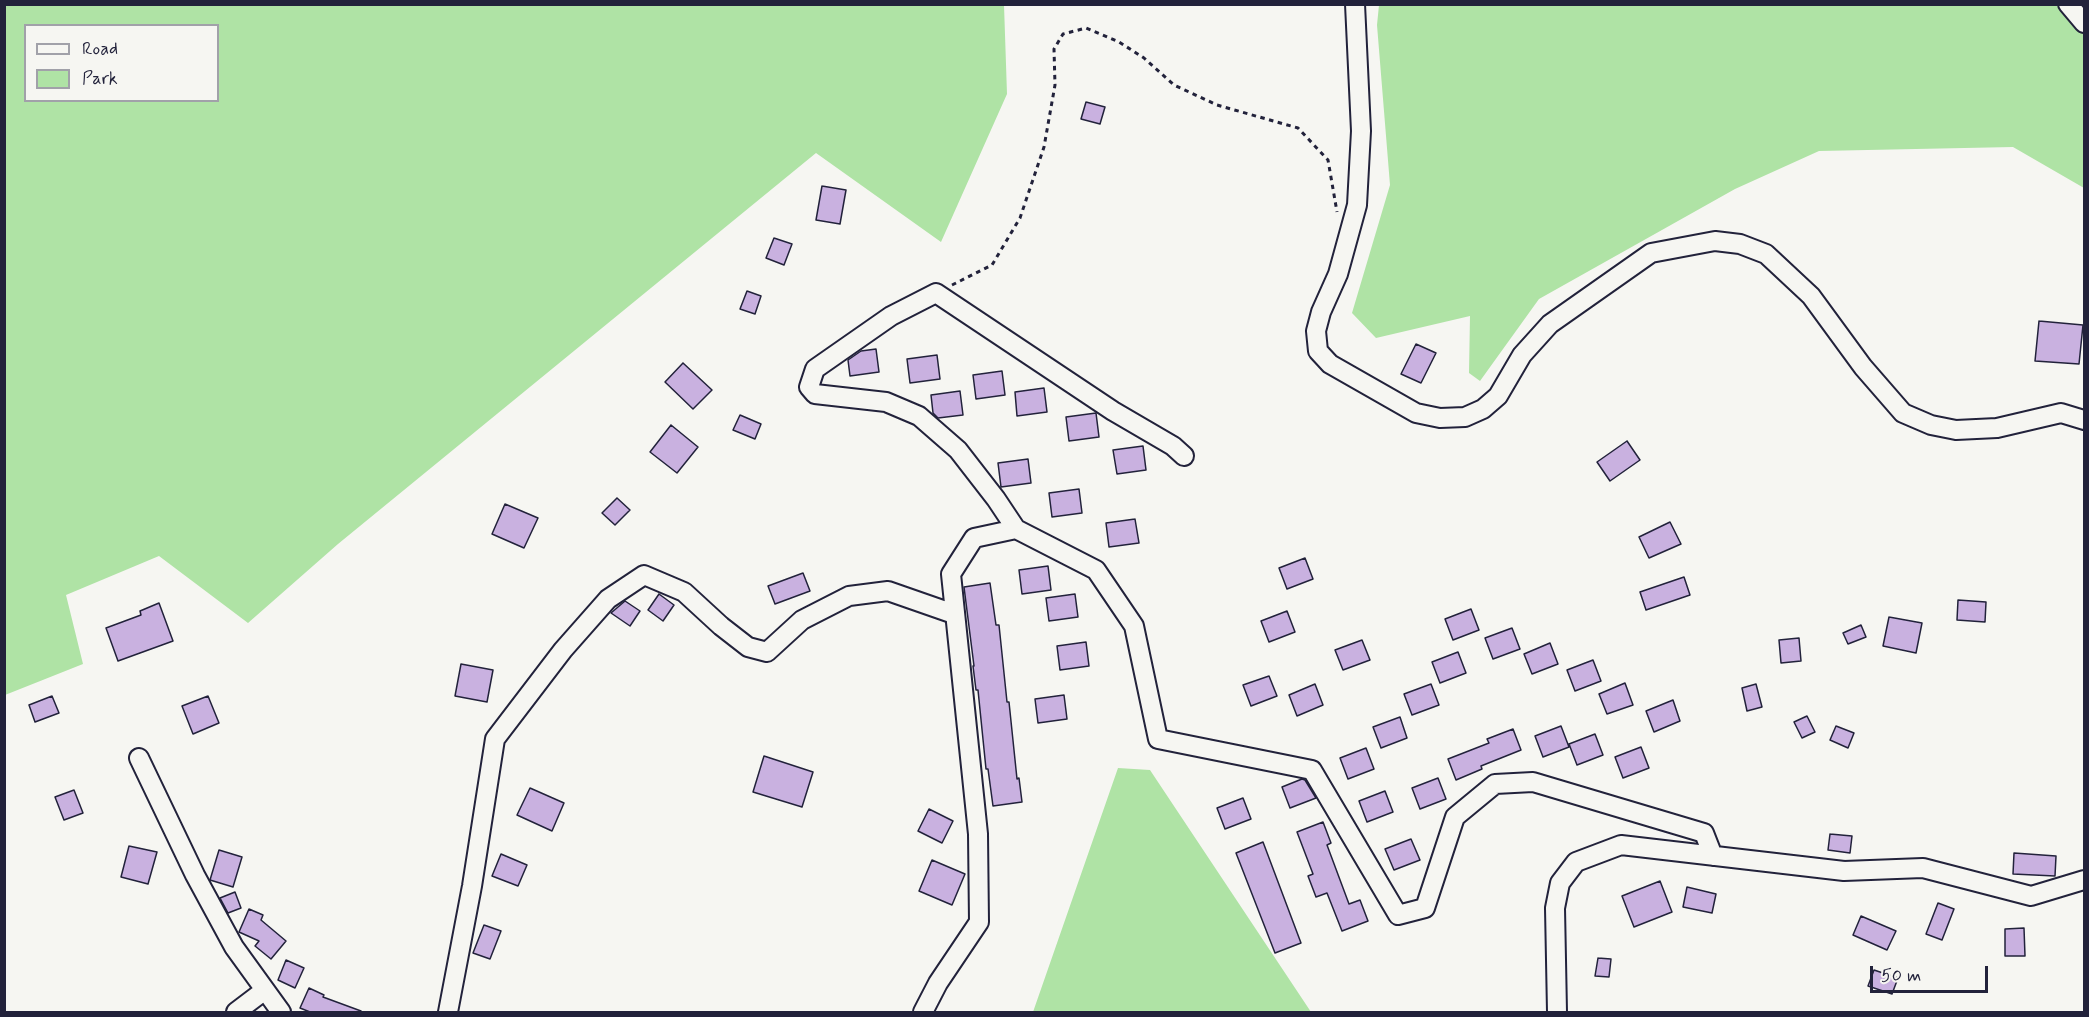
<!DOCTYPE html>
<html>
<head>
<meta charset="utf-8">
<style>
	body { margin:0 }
	#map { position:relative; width:2089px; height:1017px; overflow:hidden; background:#f6f6f2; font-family:Mynerve,sans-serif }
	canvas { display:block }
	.frame { position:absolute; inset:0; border:6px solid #22223b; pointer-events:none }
	.legend { position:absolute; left:24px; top:24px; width:195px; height:78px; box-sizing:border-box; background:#f6f6f2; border:2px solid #a1a1a9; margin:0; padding:8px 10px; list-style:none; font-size:18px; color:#22223b }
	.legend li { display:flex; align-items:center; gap:12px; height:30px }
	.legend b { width:30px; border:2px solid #a1a1a9 }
	.scale { position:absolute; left:1870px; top:966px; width:118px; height:27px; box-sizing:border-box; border:3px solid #22223b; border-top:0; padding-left:8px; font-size:18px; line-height:21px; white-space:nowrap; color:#22223b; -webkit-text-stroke:4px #f6f6f2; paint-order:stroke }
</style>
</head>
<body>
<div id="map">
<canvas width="2089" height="1017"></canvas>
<div class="frame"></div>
<ul class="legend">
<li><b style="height:8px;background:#f6f6f2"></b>Road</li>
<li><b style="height:16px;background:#afe3a5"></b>Park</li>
</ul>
<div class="scale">50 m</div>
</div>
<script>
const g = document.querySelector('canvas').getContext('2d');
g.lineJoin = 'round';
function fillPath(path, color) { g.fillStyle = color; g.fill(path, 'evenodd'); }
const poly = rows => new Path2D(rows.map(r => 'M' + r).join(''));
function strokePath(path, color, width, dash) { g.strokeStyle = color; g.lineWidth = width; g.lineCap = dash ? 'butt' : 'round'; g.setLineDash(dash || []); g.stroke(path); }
fillPath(poly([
	[5,4,1004,5,1007,94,941,242,816,153,338,544,248,623,159,556,66,595,83,664,5,695],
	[26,26,218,26,218,100,26,100],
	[1379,5,2084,5,2084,188,2013,147,1819,151,1735,189,1539,299,1480,381,1469,373,1470,316,1376,338,1352,313,1390,185,1377,25],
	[1118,768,1150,770,1311,1012,1033,1012]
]), '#afe3a5');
const building = poly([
	[1086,102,1105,107,1100,124,1081,119,1086,102],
	[822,186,846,190,840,224,816,220,822,186],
	[774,238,792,244,784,265,766,258,774,238],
	[747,291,761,296,755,314,740,309,747,291],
	[2039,321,2083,325,2079,364,2035,361,2039,321],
	[1416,344,1436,353,1421,383,1401,374,1416,344],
	[876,349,879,372,850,376,848,360,861,351,876,349],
	[937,355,940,379,910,383,907,359,937,355],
	[683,363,712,390,693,409,665,382,683,363],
	[1002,371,1005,395,976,399,973,375,1002,371],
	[1044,388,1047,412,1017,416,1015,392,1044,388],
	[960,391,963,415,938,418,933,413,931,395,960,391],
	[1096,413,1099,437,1069,441,1066,417,1096,413],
	[740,415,761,424,755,439,733,430,740,415],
	[671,425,698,447,677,473,650,452,671,425],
	[1627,441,1640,460,1610,481,1597,462,1627,441],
	[1143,446,1146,470,1117,474,1113,450,1143,446],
	[1028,459,1031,483,1001,487,998,463,1028,459],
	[1079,489,1082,513,1052,517,1049,493,1079,489],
	[617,498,630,510,615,525,602,513,617,498],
	[505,504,538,518,524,548,492,534,505,504],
	[1135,519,1139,543,1109,547,1106,523,1135,519],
	[1670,522,1681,544,1649,558,1639,537,1670,522],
	[1305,558,1313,579,1287,589,1279,568,1305,558],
	[1048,566,1051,590,1022,594,1019,570,1048,566],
	[803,573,810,591,775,604,768,586,803,573],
	[1684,577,1690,595,1646,610,1640,592,1684,577],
	[990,583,996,625,999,625,1007,702,1009,702,1017,779,1019,778,1022,802,993,806,988,769,986,769,978,690,976,690,973,666,974,666,964,587,990,583],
	[659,594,674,605,663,621,648,610,659,594],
	[1075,594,1078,617,1049,621,1046,598,1075,594],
	[1958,600,1986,602,1985,622,1957,620,1958,600],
	[625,601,640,611,630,626,611,613,625,601],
	[159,603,173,641,118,661,106,628,141,615,140,611,159,603],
	[1471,609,1479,630,1453,640,1445,619,1471,609],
	[1287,611,1295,632,1269,642,1261,621,1287,611],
	[1889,617,1922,623,1916,653,1883,646,1889,617],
	[1861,625,1866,637,1848,644,1843,633,1861,625],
	[1512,628,1520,649,1493,659,1485,638,1512,628],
	[1799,638,1801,661,1781,663,1779,640,1799,638],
	[1362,640,1370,660,1343,670,1335,650,1362,640],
	[1086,642,1089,666,1060,670,1057,646,1086,642],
	[1550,643,1558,664,1532,674,1524,654,1550,643],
	[1458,652,1466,673,1440,683,1432,662,1458,652],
	[1593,660,1601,681,1575,691,1567,670,1593,660],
	[461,664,493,670,487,702,455,696,461,664],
	[1269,676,1277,696,1251,706,1243,685,1269,676],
	[1625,683,1633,705,1607,714,1599,694,1625,683],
	[1315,684,1323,705,1297,716,1289,695,1315,684],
	[1431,684,1439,705,1412,715,1404,694,1431,684],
	[1756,684,1762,707,1747,711,1742,688,1756,684],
	[1064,695,1067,719,1038,723,1035,699,1064,695],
	[52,696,59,713,35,722,29,705,52,696],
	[208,696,219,723,193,734,182,706,208,696],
	[1673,700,1680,721,1654,732,1646,711,1673,700],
	[1807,716,1815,732,1802,738,1794,722,1807,716],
	[1400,717,1407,738,1381,748,1373,727,1400,717],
	[1561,726,1569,747,1543,757,1535,736,1561,726],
	[1836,726,1854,733,1848,748,1830,740,1836,726],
	[1513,729,1521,750,1481,766,1482,769,1456,780,1448,759,1489,743,1487,739,1513,729],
	[1595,734,1603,755,1577,765,1569,744,1595,734],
	[1641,747,1649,768,1623,778,1615,757,1641,747],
	[1366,748,1374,769,1348,779,1340,758,1366,748],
	[764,756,813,772,802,807,753,792,764,756],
	[1438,778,1446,799,1420,809,1412,788,1438,778],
	[1302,779,1305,780,1316,798,1290,808,1282,787,1302,779],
	[530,788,564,803,552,831,517,815,530,788],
	[74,790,83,813,64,820,55,797,74,790],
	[1385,791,1393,812,1367,822,1359,801,1385,791],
	[1243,798,1251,819,1225,829,1217,808,1243,798],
	[929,809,953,821,942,843,918,831,929,809],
	[1323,822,1331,843,1327,845,1349,904,1360,900,1368,921,1342,931,1327,893,1316,897,1308,876,1313,874,1297,832,1323,822],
	[1830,834,1852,836,1850,853,1828,850,1830,834],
	[1411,839,1420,860,1394,870,1385,849,1411,839],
	[1263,842,1301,943,1275,953,1236,853,1263,842],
	[129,846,157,852,148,884,121,877,129,846],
	[219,850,242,857,233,887,210,880,219,850],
	[2014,853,2056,856,2055,876,2013,874,2014,853],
	[501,854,527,865,518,886,492,876,501,854],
	[932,860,965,874,952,905,919,891,932,860],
	[1660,881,1672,912,1634,927,1622,896,1660,881],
	[1687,887,1716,894,1712,913,1683,907,1687,887],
	[235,892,241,908,228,913,220,898,235,892],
	[1938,903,1954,909,1942,940,1926,934,1938,903],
	[249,909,263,915,261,920,286,941,271,959,255,946,259,941,239,932,249,909],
	[1861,916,1896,931,1887,950,1853,935,1861,916],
	[484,925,501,931,490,959,473,953,484,925],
	[2024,928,2025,956,2005,956,2005,929,2024,928],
	[1598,958,1611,959,1609,977,1595,976,1598,958],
	[286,960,304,968,295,988,278,980,286,960],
	[1874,970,1898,978,1892,994,1868,986,1874,970],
	[309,988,324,995,323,997,361,1011,360,1012,310,1012,300,1008,309,988]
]);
fillPath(building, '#c9b1e0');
strokePath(building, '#22223b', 1.5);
const minor = poly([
	[1355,4,1361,131,1357,205,1338,274,1321,312,1316,331,1318,351,1330,364,1416,413,1440,418,1465,417,1483,409,1498,396,1522,355,1550,324,1651,253,1715,241,1740,244,1766,254,1811,296,1863,367,1903,413,1931,425,1956,430,1997,428,2061,413,2084,420],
	[2068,4,2084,23],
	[1016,529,996,499,958,450,919,416,886,402,815,394,809,387,815,369,891,316,936,293,1113,411,1173,446,1184,456],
	[139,758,195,875,234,947,281,1012],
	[236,1012,265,990],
	[448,1012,472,886,495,739,563,650,608,599,644,575,684,592,721,626,748,647,767,652,802,620,849,596,888,591,954,614],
	[923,1012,938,983,979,922,978,834,951,574,974,538,1016,529,1096,570,1134,626,1158,739,1312,770,1398,915,1425,908,1455,817,1495,784,1533,782,1704,833,1713,856],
	[1557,1012,1555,908,1560,883,1576,862,1621,845,1844,871,1923,868,2031,896,2084,880]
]);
strokePath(minor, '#22223b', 22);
strokePath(poly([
	[952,285,992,265,1020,218,1044,147,1055,85,1054,49,1063,34,1086,28,1119,42,1144,58,1174,85,1217,105,1298,128,1328,160,1337,212]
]), '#22223b', 3, [4.5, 4.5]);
strokePath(minor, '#f6f6f2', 18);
</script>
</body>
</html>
